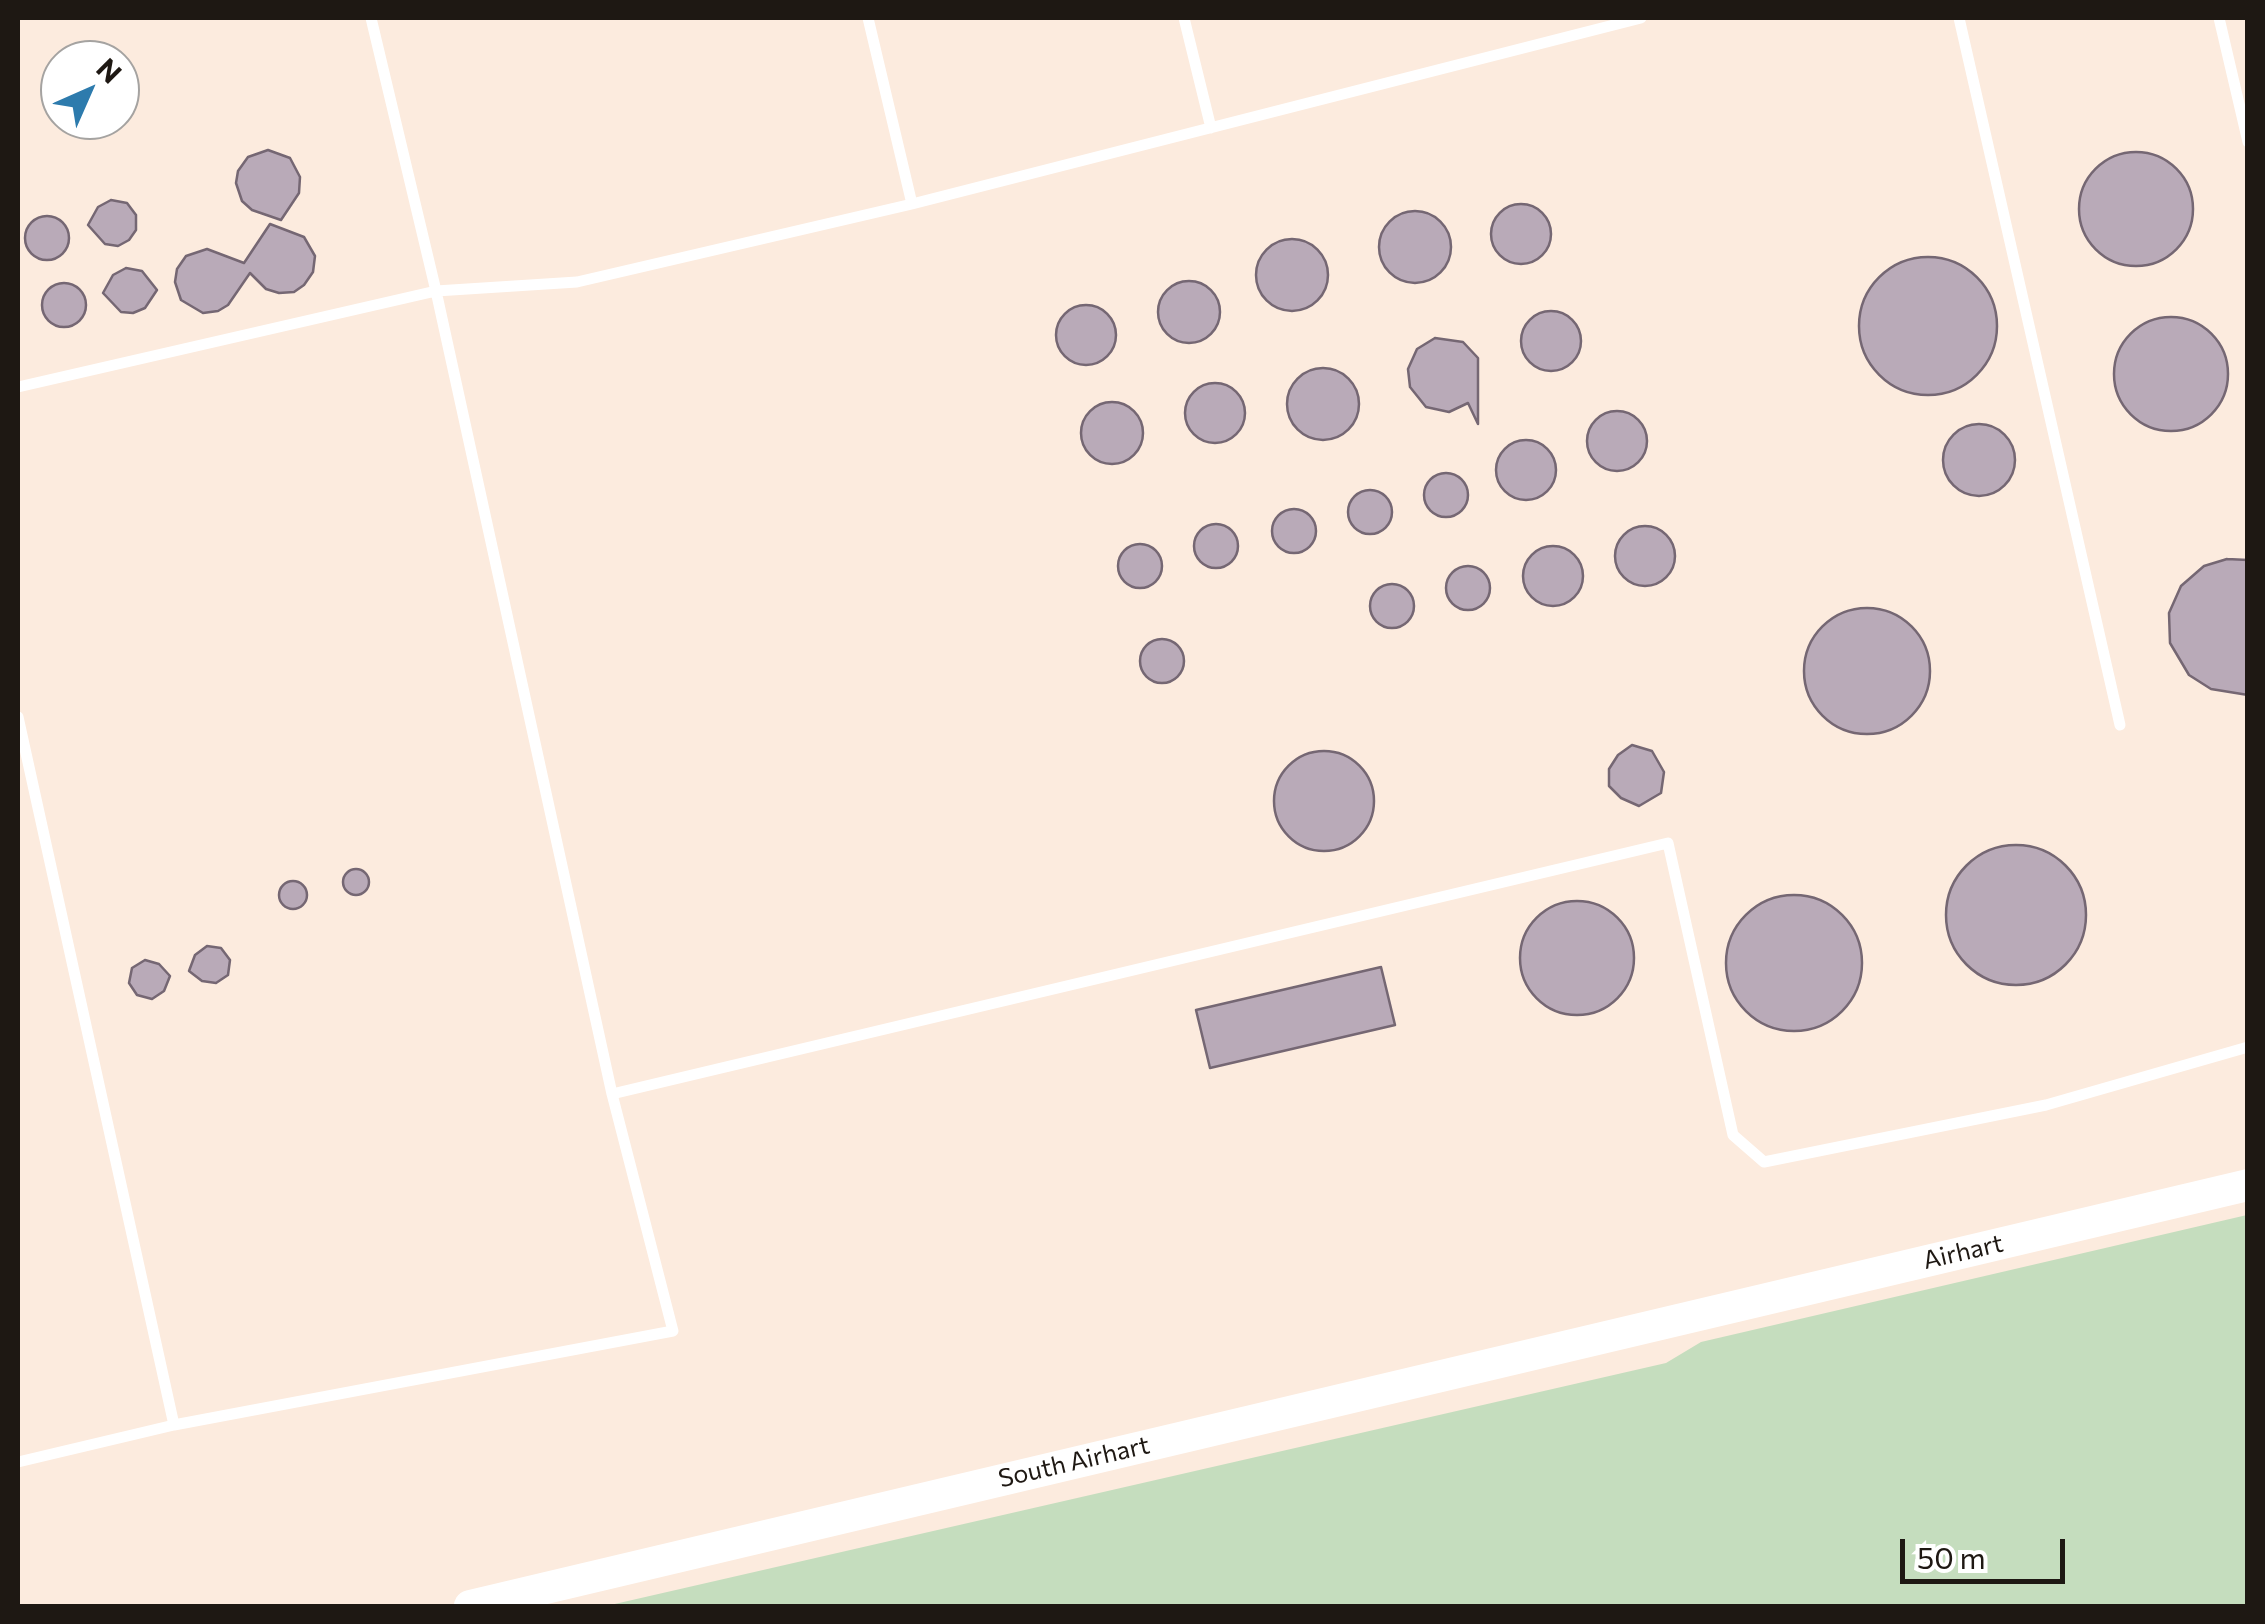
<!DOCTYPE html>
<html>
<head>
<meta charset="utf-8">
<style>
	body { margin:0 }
	#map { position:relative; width:2265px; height:1624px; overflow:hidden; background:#fcebde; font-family:Commissioner,sans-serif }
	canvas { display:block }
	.frame { position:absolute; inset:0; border:20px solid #1e1813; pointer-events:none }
	.north { position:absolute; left:40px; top:40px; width:100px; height:100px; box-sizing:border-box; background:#fff; border:2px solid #a5a3a1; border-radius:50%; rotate:45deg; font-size:28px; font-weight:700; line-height:40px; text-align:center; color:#1e1813 }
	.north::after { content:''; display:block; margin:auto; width:35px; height:45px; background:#2d7bad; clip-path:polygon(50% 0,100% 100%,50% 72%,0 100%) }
	.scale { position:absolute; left:1900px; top:1539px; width:165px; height:45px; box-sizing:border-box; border:5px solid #1e1813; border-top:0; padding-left:12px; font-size:30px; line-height:35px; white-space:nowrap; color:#1e1813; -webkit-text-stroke:8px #fff; paint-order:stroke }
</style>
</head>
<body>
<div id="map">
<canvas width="2265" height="1624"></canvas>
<div class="frame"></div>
<div class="north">N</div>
<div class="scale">50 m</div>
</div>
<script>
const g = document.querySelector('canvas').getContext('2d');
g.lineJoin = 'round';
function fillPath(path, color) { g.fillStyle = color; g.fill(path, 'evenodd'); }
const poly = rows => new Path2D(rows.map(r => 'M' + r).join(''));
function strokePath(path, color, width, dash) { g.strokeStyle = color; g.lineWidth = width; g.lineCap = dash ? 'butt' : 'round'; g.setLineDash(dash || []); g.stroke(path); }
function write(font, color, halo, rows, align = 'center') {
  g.font = font + ' Commissioner,sans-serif'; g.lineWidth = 8; g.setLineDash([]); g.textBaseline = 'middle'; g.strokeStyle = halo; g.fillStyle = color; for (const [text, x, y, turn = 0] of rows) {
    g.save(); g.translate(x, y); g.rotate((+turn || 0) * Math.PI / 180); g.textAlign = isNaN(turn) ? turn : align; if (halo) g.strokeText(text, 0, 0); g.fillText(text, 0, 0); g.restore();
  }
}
fillPath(poly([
	[2247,1215,2247,1606,606,1606,1666,1363,1701,1342]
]), '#c5ddbe');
const building = poly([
	[268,150,290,158,300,177,299,193,281,220,252,210,242,201,236,183,238,171,248,157,268,150],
	'2079 209a57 57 0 1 1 114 0a57 57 0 1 1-114 0Z',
	[111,200,127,203,136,215,136,230,129,240,118,246,105,244,88,225,98,207,111,200],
	'1491 234a30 30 0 1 1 60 0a30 30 0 1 1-60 0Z',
	'1379 247a36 36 0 1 1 72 0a36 36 0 1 1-72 0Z',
	'25 238a22 22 0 1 1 44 0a22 22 0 1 1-44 0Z',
	[270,224,304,237,315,256,313,272,304,285,294,292,279,293,266,289,250,273,228,305,218,311,203,313,181,300,175,282,177,269,186,256,207,249,244,263,270,224],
	'1256 275a36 36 0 1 1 72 0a36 36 0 1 1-72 0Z',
	'1859 326a69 69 0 1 1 138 0a69 69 0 1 1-138 0Z',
	[126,268,142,271,157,290,145,308,133,313,121,312,103,293,113,275,126,268],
	'1158 312a31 31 0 1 1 62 0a31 31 0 1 1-62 0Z',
	'42 305a22 22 0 1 1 44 0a22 22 0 1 1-44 0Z',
	'1056 335a30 30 0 1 1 60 0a30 30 0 1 1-60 0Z',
	'1521 341a30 30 0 1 1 60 0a30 30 0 1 1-60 0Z',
	'2114 374a57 57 0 1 1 114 0a57 57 0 1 1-114 0Z',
	[1435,338,1463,342,1478,358,1478,424,1468,403,1449,412,1426,407,1410,387,1408,369,1417,349,1435,338],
	'1287 404a36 36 0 1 1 72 0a36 36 0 1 1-72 0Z',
	'1185 413a30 30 0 1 1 60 0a30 30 0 1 1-60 0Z',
	'1081 433a31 31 0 1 1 62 0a31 31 0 1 1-62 0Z',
	'1587 441a30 30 0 1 1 60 0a30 30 0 1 1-60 0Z',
	'1943 460a36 36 0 1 1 72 0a36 36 0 1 1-72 0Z',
	'1496 470a30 30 0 1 1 60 0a30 30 0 1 1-60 0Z',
	'1424 495a22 22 0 1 1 44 0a22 22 0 1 1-44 0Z',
	'1348 512a22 22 0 1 1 44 0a22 22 0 1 1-44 0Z',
	'1272 531a22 22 0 1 1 44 0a22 22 0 1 1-44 0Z',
	'1194 546a22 22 0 1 1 44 0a22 22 0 1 1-44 0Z',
	'1615 556a30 30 0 1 1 60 0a30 30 0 1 1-60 0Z',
	'1118 566a22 22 0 1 1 44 0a22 22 0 1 1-44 0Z',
	'1523 576a30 30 0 1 1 60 0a30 30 0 1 1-60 0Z',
	[2227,559,2248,560,2248,695,2211,689,2189,675,2170,643,2169,613,2181,586,2204,566,2227,559],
	'1446 588a22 22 0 1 1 44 0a22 22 0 1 1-44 0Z',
	'1370 606a22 22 0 1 1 44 0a22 22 0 1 1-44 0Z',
	'1804 671a63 63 0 1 1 126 0a63 63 0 1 1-126 0Z',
	'1140 661a22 22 0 1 1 44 0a22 22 0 1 1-44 0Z',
	[1632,745,1652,751,1664,772,1661,793,1639,806,1621,798,1609,786,1609,769,1618,755,1632,745],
	'1274 801a50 50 0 1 1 100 0a50 50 0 1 1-100 0Z',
	'1946 915a70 70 0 1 1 140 0a70 70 0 1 1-140 0Z',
	'343 882a13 13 0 1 1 26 0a13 13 0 1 1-26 0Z',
	'279 895a14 14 0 1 1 28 0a14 14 0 1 1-28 0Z',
	'1726 963a68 68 0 1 1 136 0a68 68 0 1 1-136 0Z',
	'1520 958a57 57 0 1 1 114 0a57 57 0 1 1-114 0Z',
	[207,946,221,948,230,960,228,975,216,983,202,981,189,971,195,955,207,946],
	[145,960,159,964,170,976,164,991,152,999,137,995,129,983,132,968,145,960],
	[1381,967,1395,1025,1210,1068,1196,1010,1381,967]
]);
fillPath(building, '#b9aab8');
strokePath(building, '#756773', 2.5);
strokePath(poly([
	[868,18,912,204],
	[1184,18,1211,128],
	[1959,18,2120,725],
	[2219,18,2248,142],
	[18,387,436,291,577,282,912,204,1641,18],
	[18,717,174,1425,673,1331,612,1094,436,291,371,18],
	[612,1094,1668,843,1733,1135,1764,1162,2046,1105,2248,1047],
	[18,1462,174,1425]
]), '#fff', 11);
strokePath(poly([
	[470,1606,2248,1185]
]), '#fff', 32);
write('25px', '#1e1813', '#fff', [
	["Airhart",1963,1252,-13],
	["South Airhart",1074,1462,-13]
]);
</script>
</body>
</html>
